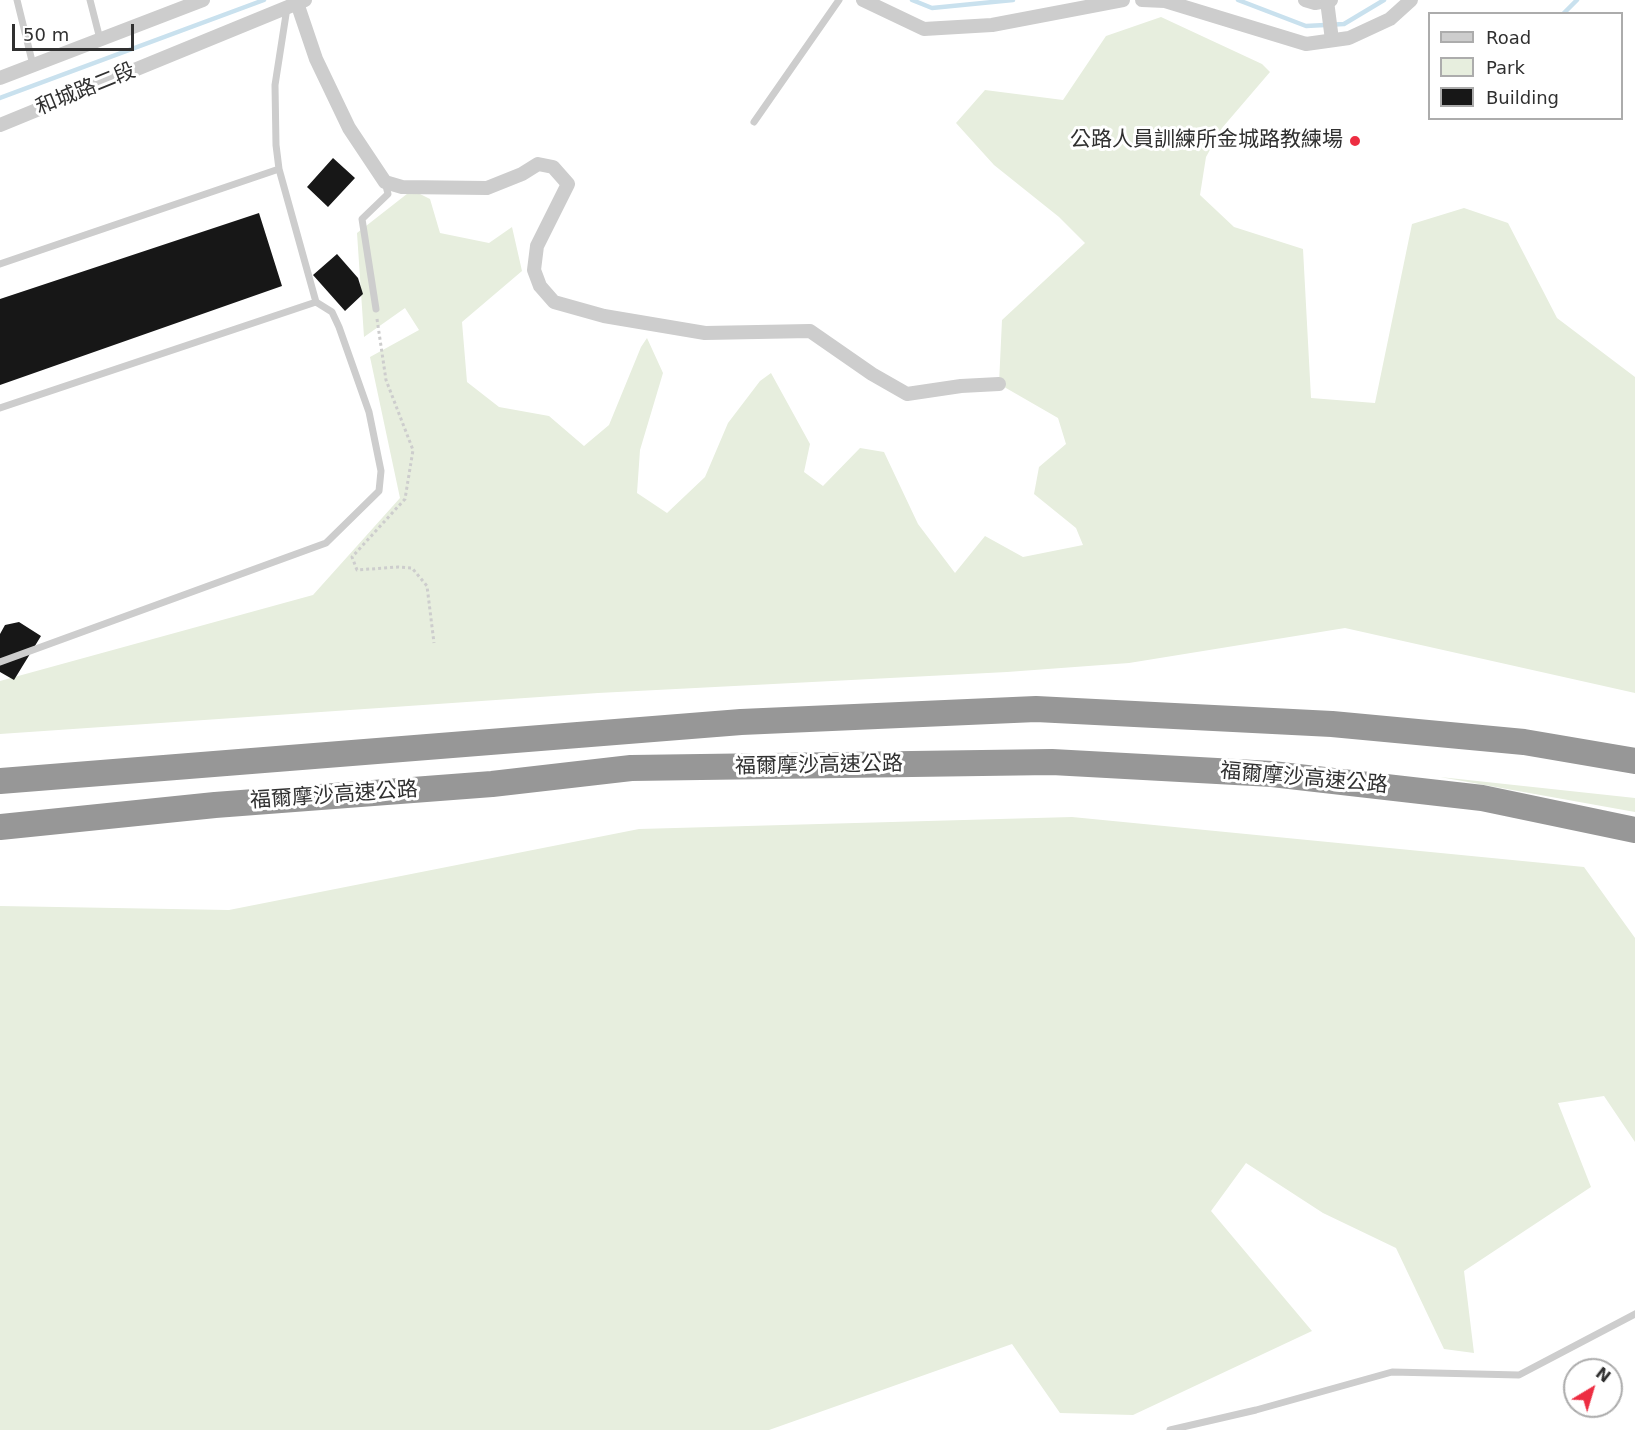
<!DOCTYPE html>
<html>
<head>
<meta charset="utf-8">
<style>
	body { margin:0 }
	#map { position:relative; width:1635px; height:1430px; overflow:hidden; background:#fff; font-family:"DejaVu Sans",sans-serif }
	canvas { display:block }
	.legend { position:absolute; left:1428px; top:12px; width:195px; height:108px; box-sizing:border-box; background:#fff; border:2px solid #acacac; margin:0; padding:8px 10px; list-style:none; font-size:18px; color:#303030 }
	.legend li { display:flex; align-items:center; gap:12px; height:30px }
	.legend b { width:30px; border:2px solid #acacac }
	.north { position:absolute; left:1563px; top:1358px; width:60px; height:60px; box-sizing:border-box; background:#fff; border:2px solid #acacac; border-radius:50%; rotate:38deg; font-size:16px; font-weight:700; line-height:24px; text-align:center; color:#303030 }
	.north::after { content:''; display:block; margin:auto; width:21px; height:27px; background:#ed2d42; clip-path:polygon(50% 0,100% 100%,50% 72%,0 100%) }
	.scale { position:absolute; left:12px; top:24px; width:122px; height:27px; box-sizing:border-box; border:3px solid #303030; border-top:0; padding-left:8px; font-size:18px; line-height:21px; white-space:nowrap; color:#303030; -webkit-text-stroke:4px #fff; paint-order:stroke }
</style>
</head>
<body>
<div id="map">
<canvas width="1635" height="1430"></canvas>
<ul class="legend">
<li><b style="height:8px;background:#cdcdcd"></b>Road</li>
<li><b style="height:16px;background:#e7eede"></b>Park</li>
<li><b style="height:16px;background:#171717"></b>Building</li>
</ul>
<div class="north">N</div>
<div class="scale">50 m</div>
</div>
<script>
const g = document.querySelector('canvas').getContext('2d');
g.lineJoin = 'round';
function fillPath(path, color) { g.fillStyle = color; g.fill(path, 'evenodd'); }
const poly = rows => new Path2D(rows.map(r => 'M' + r).join(''));
function strokePath(path, color, width, dash) { g.strokeStyle = color; g.lineWidth = width; g.lineCap = dash ? 'butt' : 'round'; g.setLineDash(dash || []); g.stroke(path); }
function write(font, color, halo, rows, align = 'center') {
  g.font = font + ' "DejaVu Sans","Noto Sans TC",sans-serif'; g.lineWidth = 6; g.setLineDash([]); g.textBaseline = 'middle'; g.strokeStyle = halo; g.fillStyle = color; for (const [text, x, y, turn = 0] of rows) {
    g.save(); g.translate(x, y); g.rotate((+turn || 0) * Math.PI / 180); g.textAlign = isNaN(turn) ? turn : align; if (halo) g.strokeText(text, 0, 0); g.fillText(text, 0, 0); g.restore();
  }
}
fillPath(poly([
	[1161,17,1262,64,1270,72,1222,128,1206,157,1200,195,1234,227,1303,249,1311,398,1375,403,1412,224,1464,208,1508,223,1557,318,1635,377,1635,693,1345,628,1129,663,1007,672,598,693,0,734,0,681,313,595,400,498,370,357,419,330,405,308,364,337,357,233,412,190,430,199,440,233,489,243,512,227,522,271,462,322,467,382,499,407,549,416,584,446,609,425,641,347,647,338,663,373,640,450,637,493,667,513,705,477,728,423,760,381,771,373,810,444,804,472,823,486,860,448,884,452,918,524,955,573,985,536,1023,557,1083,545,1076,528,1034,494,1039,467,1066,444,1058,418,999,384,1002,320,1085,243,1059,217,994,165,956,123,985,90,1063,100,1106,36],
	[1440,777,1635,798,1635,812],
	[1072,817,1584,867,1635,938,1635,1142,1604,1096,1558,1103,1591,1187,1464,1271,1474,1353,1444,1349,1396,1248,1323,1213,1246,1163,1211,1211,1312,1331,1133,1415,1060,1413,1012,1344,769,1430,0,1430,0,906,229,910,639,829]
]), '#e7eede');
strokePath(poly([
	[912,0,932,8,1013,0],
	[1238,0,1306,26,1344,24,1384,0],
	[1563,14,1577,0],
	[0,98,264,0]
]), '#c9e1ee', 4.5);
fillPath(poly([
	[333,158,355,178,328,207,307,187],
	[259,213,282,286,0,385,0,299],
	[337,254,358,278,363,294,345,311,313,275],
	[19,622,41,636,14,680,0,672,0,634,5,625]
]), '#171717');
strokePath(poly([
	[377,319,386,380,413,450,405,499,352,557,357,570,398,567,412,568,427,586,434,643]
]), '#cdcdcd', 3, [3, 3]);
strokePath(poly([
	[17,0,33,65],
	[90,0,100,39],
	[754,122,839,0],
	[0,264,279,169],
	[376,309,362,219,388,194,385,182],
	[0,408,316,302],
	[0,662,326,543,379,491,381,471,369,412,339,327,332,312,316,302,279,169,276,145,275,85,287,8],
	[1170,1430,1256,1410,1392,1372,1519,1375,1635,1314]
]), '#cdcdcd', 7);
strokePath(poly([
	[296,0,316,59,349,128,385,182,402,187,487,188,522,174,538,164,553,167,568,184,537,246,534,270,540,286,554,302,604,316,705,333,810,331,872,374,907,394,961,386,999,384],
	[863,0,924,29,992,25,1123,0],
	[1142,0,1165,1,1306,44,1349,38,1390,19,1411,0],
	[1305,0,1315,3,1331,0],
	[0,78,203,0],
	[0,125,305,0]
]), '#cdcdcd', 14);
strokePath(poly([
	[0,781,741,722,1036,709,1332,724,1524,742,1635,761],
	[0,827,215,805,492,784,631,768,1052,762,1272,774,1482,798,1635,830]
]), '#979797', 26);
strokePath(poly([
	[1327,1,1332,40]
]), '#cdcdcd', 14);
for (const [x, y, r, color] of [
	[1355,141,6,"#ed2d42"]
]) { const dot = new Path2D(); dot.arc(x, y, r, 0, 2 * Math.PI); g.fillStyle = color; g.fill(dot); strokePath(dot, '#fff', 2); }
write('21px', '#303030', '#fff', [
	["和城路二段",86,90,-22],
	["福爾摩沙高速公路",819,766,-1],
	["福爾摩沙高速公路",1304,779,5],
	["福爾摩沙高速公路",334,796,-4]
]);
write('21px', '#303030', '#fff', [
	["公路人員訓練所金城路教練場",1343,141]
], 'right');
</script>
</body>
</html>
